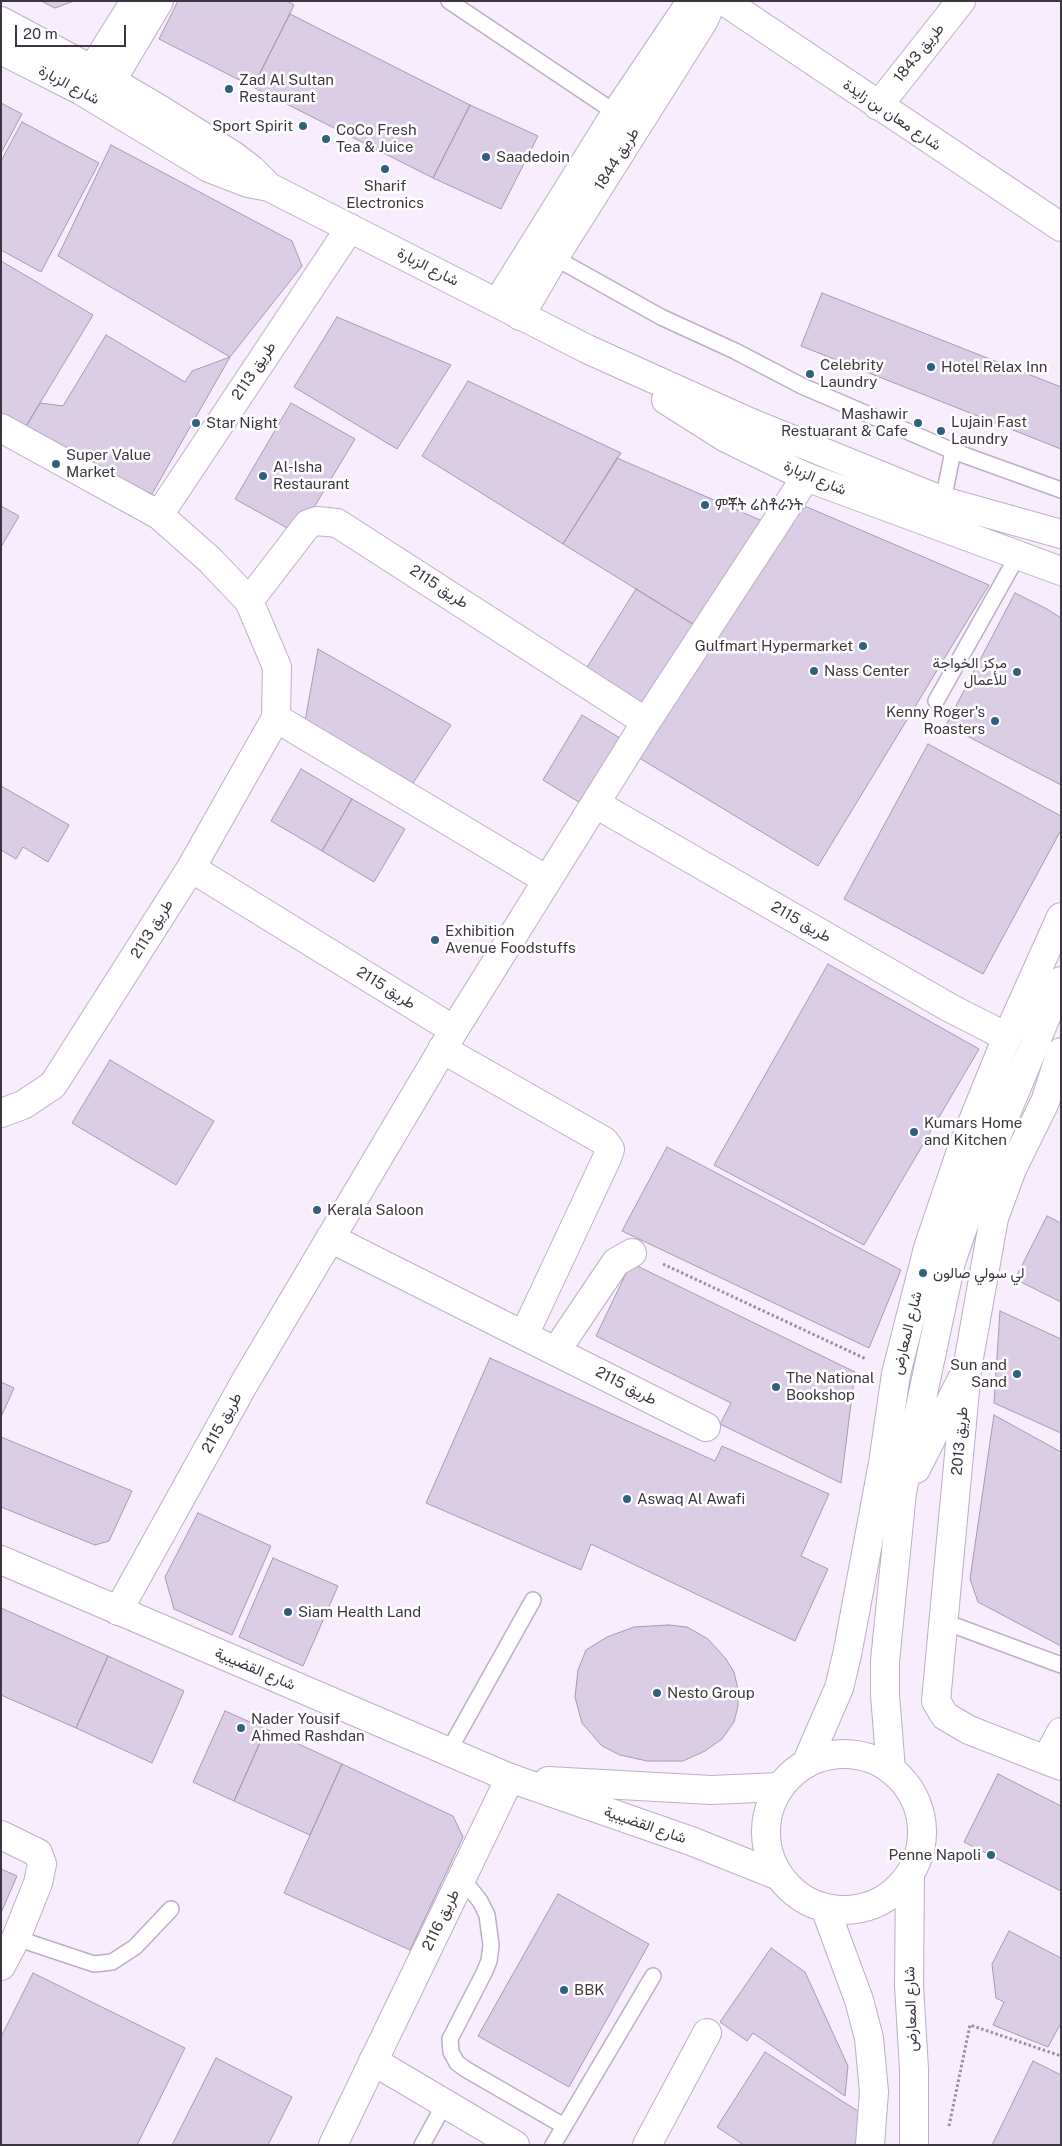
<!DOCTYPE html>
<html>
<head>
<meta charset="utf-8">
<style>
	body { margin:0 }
	#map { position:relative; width:1062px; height:2146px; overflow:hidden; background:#f7edfd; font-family:"Public Sans",sans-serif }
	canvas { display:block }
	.frame { position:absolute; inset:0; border:2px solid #3c3640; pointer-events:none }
	.scale { position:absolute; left:15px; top:25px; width:111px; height:22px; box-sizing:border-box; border:2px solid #3c3640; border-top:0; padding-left:6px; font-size:15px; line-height:18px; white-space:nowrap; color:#3c3640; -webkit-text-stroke:4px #fff; paint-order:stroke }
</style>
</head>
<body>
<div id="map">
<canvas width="1062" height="2146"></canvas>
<div class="frame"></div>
<div class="scale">20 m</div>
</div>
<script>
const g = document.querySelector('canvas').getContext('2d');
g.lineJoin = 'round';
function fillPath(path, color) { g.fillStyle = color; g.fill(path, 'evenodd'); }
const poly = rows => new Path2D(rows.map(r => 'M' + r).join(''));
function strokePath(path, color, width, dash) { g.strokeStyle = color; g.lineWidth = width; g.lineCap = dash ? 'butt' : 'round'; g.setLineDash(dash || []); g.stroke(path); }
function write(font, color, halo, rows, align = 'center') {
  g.font = font + ' "Public Sans",Vazirmatn,"Noto Sans Ethiopic",sans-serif'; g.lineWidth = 5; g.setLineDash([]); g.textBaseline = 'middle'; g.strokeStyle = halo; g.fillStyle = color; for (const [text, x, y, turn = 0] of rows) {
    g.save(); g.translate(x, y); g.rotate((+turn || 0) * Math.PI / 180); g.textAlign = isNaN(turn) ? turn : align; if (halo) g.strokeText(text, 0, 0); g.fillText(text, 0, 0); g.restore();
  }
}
const building = poly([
	[41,1,74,1,55,8,41,1],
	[178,1,287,1,294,5,253,87,159,39,178,1],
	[290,14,470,105,433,178,253,87,290,14],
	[1,103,22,114,1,153,1,103],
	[470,105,538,136,501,209,433,178,470,105],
	[22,122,99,163,41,272,1,250,1,161,22,122],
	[111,145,292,241,302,266,230,357,58,256,111,145],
	[1,261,93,315,25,428,1,413,1,261],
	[822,293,1061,387,1061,449,801,346,822,293],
	[337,317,451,365,397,449,294,387,337,317],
	[106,335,185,382,192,371,230,357,152,494,115,480,25,428,40,403,63,406,106,335],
	[468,381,621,453,563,544,422,456,468,381],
	[291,403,355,439,298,534,235,499,291,403],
	[617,458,767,523,701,629,563,544,617,458],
	[800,504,989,585,818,866,636,756,800,504],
	[1,506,19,516,1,547,1,506],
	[636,589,701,629,654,705,634,709,581,677,636,589],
	[1015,593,1047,609,1061,618,1061,785,946,725,1015,593],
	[318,649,451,725,413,783,305,721,318,649],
	[582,715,620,738,620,759,590,809,543,780,582,715],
	[928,744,1061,816,1061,830,983,974,844,899,928,744],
	[301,769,352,799,322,851,271,821,301,769],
	[1,786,69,825,48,862,23,847,16,859,1,850,1,786],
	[352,799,405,829,374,882,322,851,352,799],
	[828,964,979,1049,864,1245,714,1165,828,964],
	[110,1060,214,1121,176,1185,72,1123,110,1060],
	[667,1147,901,1270,869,1348,622,1231,667,1147],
	[1047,1216,1061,1223,1061,1302,1015,1279,1047,1216],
	[631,1263,855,1372,841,1483,720,1424,731,1403,596,1336,631,1263],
	[1000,1311,1061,1339,1061,1433,994,1403,1000,1311],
	[490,1358,715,1461,722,1446,829,1494,801,1556,828,1569,795,1641,591,1544,581,1570,426,1503,490,1358],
	[1,1382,14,1388,1,1417,1,1382],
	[994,1415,1061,1452,1061,1646,978,1602,970,1579,994,1415],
	[1,1437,132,1491,109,1541,95,1545,1,1507,1,1437],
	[198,1513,271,1546,232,1635,174,1609,165,1577,198,1513],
	[273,1558,338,1586,303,1666,239,1637,273,1558],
	[1,1608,108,1656,76,1728,1,1695,1,1608],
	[669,1625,687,1627,708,1639,726,1659,734,1672,738,1689,738,1706,734,1722,722,1739,705,1751,683,1761,647,1761,620,1755,602,1746,582,1723,575,1697,578,1670,586,1650,607,1637,634,1627,669,1625],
	[108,1656,184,1691,152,1763,76,1728,108,1656],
	[225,1711,266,1729,234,1801,193,1782,225,1711],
	[266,1729,342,1764,310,1835,234,1801,266,1729],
	[342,1764,453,1816,463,1837,410,1950,284,1893,342,1764],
	[998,1774,1061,1806,1061,1891,964,1842,998,1774],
	[1,1869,17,1876,1,1913,1,1869],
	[558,1894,649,1944,569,2087,478,2036,558,1894],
	[1009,1931,1061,1958,1061,2023,1048,2047,993,2025,1004,2002,996,1998,992,1964,1009,1931],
	[771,1948,805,1972,848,2066,845,2096,753,2033,747,2041,720,2022,771,1948],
	[33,1973,185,2048,137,2145,1,2145,1,2037,33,1973],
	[765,2052,861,2113,857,2145,744,2145,717,2127,765,2052],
	[216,2058,292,2097,268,2145,172,2145,216,2058],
	[1033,2061,1061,2075,1061,2145,992,2145,1033,2061]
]);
fillPath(building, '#dccde7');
strokePath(building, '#a799b1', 1);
const service = poly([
	[449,1,616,113],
	[550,255,661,317,735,351,802,386,953,451,1061,490],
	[943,501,953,451],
	[936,701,1018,555],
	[945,1622,1061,1665],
	[448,1752,533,1600],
	[461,1877,480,1901,487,1915,491,1945,489,1961,484,1973,450,2039,451,2052,457,2063,467,2070,564,2126],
	[16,1938,94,1964,112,1962,135,1947,171,1909],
	[422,2145,445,2103],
	[553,2145,653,1976]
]);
const minor = poly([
	[724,1,1061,227],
	[80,89,135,1],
	[100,100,159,1],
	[878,106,961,1],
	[498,302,616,113,686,9,694,1],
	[520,316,554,258,704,20,712,1],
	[1,428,159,515,210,560,249,601,277,667,276,718,191,868,53,1085,23,1105,1,1113],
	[159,515,350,228],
	[249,601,308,524,317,521,337,523,646,722],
	[276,718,547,880],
	[596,804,950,1008,1007,1037],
	[191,868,454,1030],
	[442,1049,604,1141,610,1149,607,1158,524,1335],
	[1061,1052,1045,1102,1012,1169,994,1218,967,1369,936,1701,945,1716,969,1730,1061,1766],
	[330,1238,706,1427],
	[556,1351,616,1262,632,1253],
	[118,1611,245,1382,454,1030,646,722,806,477],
	[1046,1760,1061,1732],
	[1,1835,38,1853,42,1864,38,1883,16,1938,1,1966],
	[373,2061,515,2145],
	[333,2145,510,1778],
	[647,2145,707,2033]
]);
const tertiary = poly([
	[1,21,93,70,161,110,234,156,251,169,268,186],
	[1,50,80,90,209,168,248,183,269,187,587,349,749,422,943,501,1061,534],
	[666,400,726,438,806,477,1061,571],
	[1,1560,510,1778,691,1841,779,1876],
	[548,1781,711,1790,780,1787]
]);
const secondary = poly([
	[916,1469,967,1369],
	'766 1832a78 78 0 1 1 156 0a78 78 0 1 1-156 0Z',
	[806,1764,839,1688,847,1655,883,1463,896,1374,928,1248,962,1148,1007,1037,1061,917],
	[891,1770,885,1695,885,1661,902,1492,951,1262,986,1161,1061,981],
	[910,1874,909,1986,914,2069,914,2145],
	[825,1908,859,2000,869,2038,874,2092,870,2145]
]);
strokePath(service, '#bdaec7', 18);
strokePath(minor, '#bdaec7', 30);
strokePath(tertiary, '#bdaec7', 30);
strokePath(secondary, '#bdaec7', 30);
strokePath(poly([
	[663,1264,866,1359],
	[949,2126,970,2025,1061,2056]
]), '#978f9c', 3, [2.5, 2.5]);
strokePath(service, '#fff', 15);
strokePath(minor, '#fff', 28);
strokePath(tertiary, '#fff', 28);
strokePath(secondary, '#fff', 28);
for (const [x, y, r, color] of [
	[229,89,5,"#315f7e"],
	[303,126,5,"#315f7e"],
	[326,139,5,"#315f7e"],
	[486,157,5,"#315f7e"],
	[385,169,5,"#315f7e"],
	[931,367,5,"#315f7e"],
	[810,374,5,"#315f7e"],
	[196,423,5,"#315f7e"],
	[918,423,5,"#315f7e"],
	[941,431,5,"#315f7e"],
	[56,464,5,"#315f7e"],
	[263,476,5,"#315f7e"],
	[705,505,5,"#315f7e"],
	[863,646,5,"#315f7e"],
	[814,671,5,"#315f7e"],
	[1017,672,5,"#315f7e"],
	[995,721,5,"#315f7e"],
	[435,940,5,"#315f7e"],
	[914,1132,5,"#315f7e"],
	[317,1210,5,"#315f7e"],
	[923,1273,5,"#315f7e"],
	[1017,1374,5,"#315f7e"],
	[776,1387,5,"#315f7e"],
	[627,1499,5,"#315f7e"],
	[288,1612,5,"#315f7e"],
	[657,1693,5,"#315f7e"],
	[241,1728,5,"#315f7e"],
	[991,1855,5,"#315f7e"],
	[564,1990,5,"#315f7e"]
]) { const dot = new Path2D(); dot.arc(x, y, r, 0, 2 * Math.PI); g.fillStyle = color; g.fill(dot); strokePath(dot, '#fff', 2); }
write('15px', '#3c3640', '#fff', [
	["طريق 1843",919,53,-51],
	["شارع الزبارة",69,85,28],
	["شارع معان بن زايدة",892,115,34],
	["طريق 1844",617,159,-58],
	["شارع الزبارة",428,267,27],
	["طريق 2113",254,371,-56],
	["شارع الزبارة",815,478,23],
	["طريق 2115",439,587,33],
	["طريق 2115",801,922,30],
	["طريق 2113",152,929,-58],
	["طريق 2115",386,988,32],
	["شارع المعارض",907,1333,-76],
	["طريق 2115",626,1386,27],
	["طريق 2115",222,1423,-61],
	["طريق 2013",960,1441,-85],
	["شارع القضيبية",255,1669,23],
	["شارع القضيبية",645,1825,19],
	["طريق 2116",441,1920,-64],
	["شارع المعارض",911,2009,-92]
]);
write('15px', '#3c3640', '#fff', [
	["Zad Al Sultan",239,80],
	["Restaurant",239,97],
	["Sport Spirit",293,126,"right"],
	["CoCo Fresh",336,130],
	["Tea & Juice",336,147],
	["Saadedoin",496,157],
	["Sharif",385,186,"center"],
	["Electronics",385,203,"center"],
	["Celebrity",820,365],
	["Laundry",820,382],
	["Hotel Relax Inn",941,367],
	["Mashawir",908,414,"right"],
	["Restuarant & Cafe",908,431,"right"],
	["Lujain Fast",951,422],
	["Laundry",951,439],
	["Star Night",206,423],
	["Super Value",66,455],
	["Market",66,472],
	["Al-Isha",273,467],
	["Restaurant",273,484],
	["ምቾት ሬስቶራንት",715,505],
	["Gulfmart Hypermarket",853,646,"right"],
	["مركز الخواجة",1007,663,"right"],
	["للأعمال",1007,680,"right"],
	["Nass Center",824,671],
	["Kenny Roger's",985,712,"right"],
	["Roasters",985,729,"right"],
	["Exhibition",445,931],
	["Avenue Foodstuffs",445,948],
	["Kumars Home",924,1123],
	["and Kitchen",924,1140],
	["Kerala Saloon",327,1210],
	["لي سولي صالون",933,1273],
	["Sun and",1007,1365,"right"],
	["Sand",1007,1382,"right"],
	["The National",786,1378],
	["Bookshop",786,1395],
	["Aswaq Al Awafi",637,1499],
	["Siam Health Land",298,1612],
	["Nesto Group",667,1693],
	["Nader Yousif",251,1719],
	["Ahmed Rashdan",251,1736],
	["Penne Napoli",981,1855,"right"],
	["BBK",574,1990]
], 'left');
</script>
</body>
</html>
